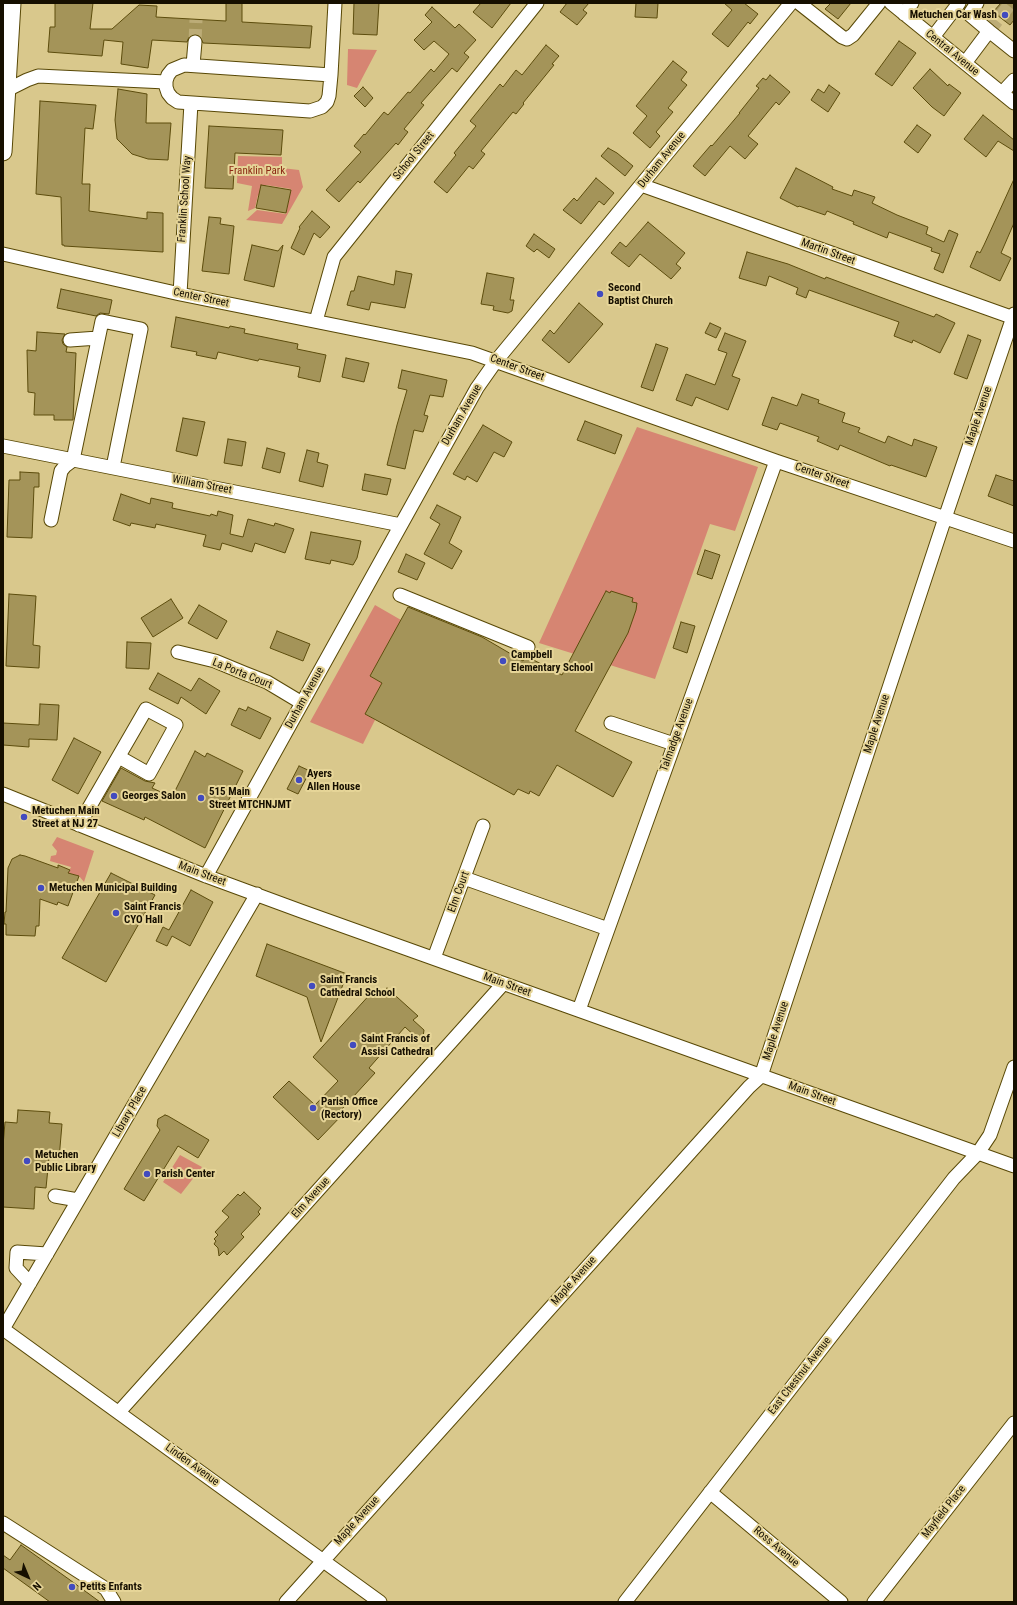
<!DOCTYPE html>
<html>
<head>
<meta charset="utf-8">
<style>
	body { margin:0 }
	#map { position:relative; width:1017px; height:1605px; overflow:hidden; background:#d9c88c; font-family:"Roboto Condensed",sans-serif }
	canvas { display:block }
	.frame { position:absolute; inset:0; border:4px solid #160f00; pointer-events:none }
	.north { position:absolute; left:8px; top:1557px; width:40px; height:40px; -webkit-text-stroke:3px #e6d598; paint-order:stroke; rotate:136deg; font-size:11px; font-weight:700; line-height:16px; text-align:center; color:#160f00 }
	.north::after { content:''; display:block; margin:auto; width:14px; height:18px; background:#160f00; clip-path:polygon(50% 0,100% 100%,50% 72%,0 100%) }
</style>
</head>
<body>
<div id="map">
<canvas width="1017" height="1605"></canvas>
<div class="frame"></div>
<div class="north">N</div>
</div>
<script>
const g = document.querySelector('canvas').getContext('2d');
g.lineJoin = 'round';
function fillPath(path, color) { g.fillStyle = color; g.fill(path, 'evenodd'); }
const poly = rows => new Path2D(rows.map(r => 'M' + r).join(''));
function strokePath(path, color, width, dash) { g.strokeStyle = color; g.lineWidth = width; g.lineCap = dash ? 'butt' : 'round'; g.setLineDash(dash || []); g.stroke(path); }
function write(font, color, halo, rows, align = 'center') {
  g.font = font + ' "Roboto Condensed",sans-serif'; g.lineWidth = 4; g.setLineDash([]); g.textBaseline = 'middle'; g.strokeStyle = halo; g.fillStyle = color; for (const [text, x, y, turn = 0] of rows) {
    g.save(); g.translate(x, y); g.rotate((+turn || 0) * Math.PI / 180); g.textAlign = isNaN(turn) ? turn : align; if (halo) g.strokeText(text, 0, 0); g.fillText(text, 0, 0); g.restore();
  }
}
fillPath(poly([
	[348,49,377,50,357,88,347,85],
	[238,156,282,157,282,168,299,170,303,187,282,224,246,220,257,210,286,214,291,189,266,185,263,195,258,195,255,208,248,211,252,186,237,183],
	[637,427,758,467,735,531,710,524,655,679,539,643],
	[375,605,401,620,370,676,382,683,365,714,375,720,363,744,310,722],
	[57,837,94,851,84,882,79,876,68,873,71,867,50,861,51,856,56,855,57,851,52,845],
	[180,1155,202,1167,181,1194,163,1182]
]), '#d68572');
const building = poly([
	[55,3,93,3,90,29,112,29,139,5,157,6,156,17,226,21,226,3,242,3,242,22,312,26,310,48,203,43,200,36,195,34,189,37,187,42,152,40,148,68,121,64,123,42,104,40,102,56,48,52,50,27,55,27,55,3],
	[354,3,379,3,377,35,353,34,354,3],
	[481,3,511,3,492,28,473,12,481,3],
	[567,3,589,3,583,10,587,13,577,25,560,12,567,3],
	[636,3,658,3,657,18,635,17,636,3],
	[724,3,744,3,758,14,750,24,748,22,728,47,712,34,732,10,724,3],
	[831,3,851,3,838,19,825,9,831,3],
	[1001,3,1014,3,1014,20,1010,25,993,12,1001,3],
	[432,7,455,28,459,24,476,40,464,53,469,57,457,72,452,68,421,103,424,105,404,129,408,132,398,145,396,143,360,183,358,181,339,202,326,190,361,152,354,146,364,134,365,135,384,112,388,115,408,92,410,93,431,69,434,72,449,54,434,41,424,50,414,40,432,22,425,15,432,7],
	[899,41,916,53,892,86,875,74,899,41],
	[546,45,559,56,552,64,554,65,523,103,524,104,516,114,513,112,481,151,485,154,473,169,469,166,447,193,434,182,456,155,454,153,476,126,470,121,500,84,503,87,516,70,522,75,546,45],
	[673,61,687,72,681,80,687,85,668,108,673,112,656,132,660,136,650,148,633,133,647,116,636,106,673,61],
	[930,69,948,86,949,84,961,93,944,116,932,107,913,88,930,69],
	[770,75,790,92,779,105,776,102,748,136,758,144,745,159,730,146,705,176,693,166,711,145,712,146,740,113,739,113,759,88,756,86,763,78,766,80,770,75],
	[829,85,840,93,828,112,811,100,818,89,824,93,829,85],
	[363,87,373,98,365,107,354,96,363,87],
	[118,89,147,94,146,123,171,123,168,160,148,159,132,154,117,139,115,120,118,89],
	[40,101,96,105,93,129,85,128,82,184,90,184,89,211,147,219,147,212,163,213,163,252,64,246,64,245,62,245,61,197,36,194,40,101],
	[983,115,1014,140,1014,151,998,141,986,157,964,139,983,115],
	[917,125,931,135,918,153,904,142,917,125],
	[209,126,283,130,281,155,235,153,233,189,205,188,209,126],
	[608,148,617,153,633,166,625,176,601,156,608,148],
	[796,168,833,187,832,189,852,196,854,190,875,197,872,203,897,215,928,227,926,234,944,242,949,230,958,234,943,273,934,269,940,254,931,251,932,248,889,232,887,238,853,224,854,222,827,211,825,215,799,206,798,207,780,198,796,168],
	[596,178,614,193,604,205,599,201,581,224,563,210,574,198,577,201,596,178],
	[1014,179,1014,223,1001,253,1011,258,1000,281,970,267,977,251,980,253,984,245,1014,179],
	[261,185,291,190,286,213,256,208,261,185],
	[312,211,330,227,320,238,314,233,304,255,291,248,300,228,299,227,312,211],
	[209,217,221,218,220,224,234,226,229,274,202,271,209,217],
	[648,222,685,253,676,264,681,268,671,279,640,254,629,267,611,253,620,242,626,247,648,222],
	[534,234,555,249,549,258,537,249,534,252,526,246,534,234],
	[252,245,278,251,283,245,274,287,244,280,252,245],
	[747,252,788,264,825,279,826,277,934,317,936,314,955,323,940,353,913,340,912,343,894,336,899,322,809,290,806,298,796,294,798,288,769,276,766,286,739,278,747,252],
	[396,271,412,274,405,308,371,302,369,310,347,305,351,291,354,291,358,276,394,285,396,271],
	[487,273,514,278,510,300,514,300,512,311,508,313,493,310,494,306,481,304,487,273],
	[61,289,112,300,109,314,100,313,96,316,57,308,61,289],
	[579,303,603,324,569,363,542,340,550,330,554,334,579,303],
	[176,317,229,328,230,326,245,329,244,333,298,344,297,349,326,355,320,382,298,377,300,367,259,359,258,361,218,352,216,359,196,355,197,352,171,347,176,317],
	[710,323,721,328,716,338,705,333,710,323],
	[37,332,65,334,62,340,63,344,67,347,66,352,76,353,73,420,54,420,54,415,34,415,35,393,28,392,27,350,36,351,37,332],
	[725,333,746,341,732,376,740,379,728,410,696,397,692,406,676,400,686,374,715,385,727,353,718,350,725,333],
	[968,335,981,340,967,379,954,374,968,335],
	[656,344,668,348,653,391,641,387,656,344],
	[346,358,369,363,364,382,342,377,346,358],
	[402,370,447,380,443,397,430,395,424,415,428,416,423,432,414,430,405,469,387,465,397,425,407,390,398,388,402,370],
	[802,394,819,400,818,403,845,413,842,422,860,428,858,432,885,443,888,436,912,446,914,439,937,447,926,477,891,465,890,466,840,445,838,450,817,441,819,437,780,423,777,430,762,425,772,397,797,406,802,394],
	[183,418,205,422,197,456,176,451,183,418],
	[585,421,622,435,615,454,577,440,585,421],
	[483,425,512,442,504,457,494,452,477,482,467,476,465,480,453,474,483,425],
	[228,439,246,442,242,466,224,463,228,439],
	[267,448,285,453,280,473,262,468,267,448],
	[307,450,319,453,317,462,328,465,323,487,299,481,307,450],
	[20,472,39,473,39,487,34,487,32,538,7,537,9,480,20,480,20,472],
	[365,474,391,479,387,495,362,490,365,474],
	[996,475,1014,481,1014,506,988,496,996,475],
	[121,494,150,504,151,498,173,503,172,508,210,516,211,514,217,516,218,511,233,515,230,534,243,537,248,519,274,526,275,523,294,529,285,553,255,543,252,552,222,543,220,550,203,546,206,535,156,524,155,528,131,523,130,526,113,520,121,494],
	[437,505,461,517,449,543,462,551,452,569,424,554,440,524,430,518,437,505],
	[311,532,361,541,357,558,353,565,331,560,330,564,305,559,311,532],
	[705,550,720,555,712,579,697,574,705,550],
	[406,554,425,563,417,580,398,572,406,554],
	[606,591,610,593,611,591,633,598,632,602,637,603,636,610,628,633,575,731,632,762,613,797,557,765,539,796,530,791,529,794,518,789,514,795,365,714,382,683,370,676,408,607,482,637,523,661,526,656,562,675,606,591],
	[9,594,36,596,33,645,40,646,39,668,6,666,9,594],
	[171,599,183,618,153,637,141,618,171,599],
	[199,605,227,621,217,639,188,623,199,605],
	[681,622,695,626,687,653,673,648,681,622],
	[277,631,310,644,303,661,270,648,277,631],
	[127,642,151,643,149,669,126,668,127,642],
	[158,673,191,691,199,678,220,691,206,714,181,697,178,704,149,689,158,673],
	[40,704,59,705,57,740,29,739,29,747,3,745,3,723,39,725,40,704],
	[248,707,271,718,260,739,231,725,239,708,246,711,248,707],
	[74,738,101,752,78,794,52,780,74,738],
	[195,751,205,757,207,753,243,771,205,848,145,817,144,820,102,801,121,768,145,781,155,783,152,788,172,797,195,751],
	[299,766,310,771,298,794,287,789,299,766],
	[20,855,25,856,58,868,58,865,70,870,68,873,79,876,68,906,58,902,57,905,40,899,39,926,36,926,35,936,6,935,6,924,4,924,5,912,6,912,8,868,12,859,20,855],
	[111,873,155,895,106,982,62,958,111,873],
	[191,890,213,902,190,946,172,936,167,946,156,941,163,927,169,930,191,890],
	[267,944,347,974,321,1042,307,997,256,976,267,944],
	[387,988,418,1016,413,1020,424,1030,423,1037,417,1038,405,1027,369,1068,375,1073,342,1109,345,1112,318,1140,273,1097,289,1081,315,1105,338,1081,313,1057,373,991,379,997,387,988],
	[18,1110,50,1112,49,1123,62,1124,59,1159,49,1158,46,1188,35,1187,34,1209,3,1207,3,1146,5,1122,17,1123,18,1110],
	[165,1115,168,1116,209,1140,198,1158,178,1146,144,1201,124,1189,160,1130,157,1126,158,1119,165,1115],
	[244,1192,261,1208,258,1212,260,1214,241,1234,244,1237,227,1255,224,1251,219,1256,218,1248,214,1244,216,1241,214,1239,218,1235,215,1232,229,1217,222,1211,238,1194,240,1196,244,1192],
	[21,1545,70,1580,100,1602,50,1602,3,1568,3,1555,10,1560,21,1545]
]);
fillPath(building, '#a49459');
strokePath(building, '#5c4c0d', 1);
strokePath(poly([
	[989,31,1011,3],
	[195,42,196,20]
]), '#bcac77', 13, [13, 6]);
const minor = poly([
	[799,3,842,37,847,39,853,35,879,3],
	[891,3,1014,103],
	[904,14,912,3],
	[989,31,1014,51],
	[933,37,959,3],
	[965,63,989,31,970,15,971,12,977,3],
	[184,65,331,75,329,96,327,102,322,107,310,111,178,102,172,98,168,93,166,87,166,81,168,75,172,70,184,65],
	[193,65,195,42],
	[331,75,335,3],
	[7,90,27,80,38,76,166,82],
	[1002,93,1014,80],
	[641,185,1014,318],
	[3,254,180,294,472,353,776,461,1014,541],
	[180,294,191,103],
	[316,321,334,257,537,3],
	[70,340,98,338],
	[3,446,401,525],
	[51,520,61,471,65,466,73,460,102,321,141,329,113,467],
	[400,595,528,647],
	[178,652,215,661,244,673,267,682,302,703],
	[611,723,674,744],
	[3,794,206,876,301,911,1014,1166],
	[79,825,146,709,176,725,149,774,119,757],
	[206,876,477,388,496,361,791,3],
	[464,878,608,929],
	[434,958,483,826],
	[579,1010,776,461],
	[55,1196,78,1200],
	[30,1283,16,1268,17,1252,47,1254],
	[3,1329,257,894],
	[3,1329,380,1602],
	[119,1412,503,984],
	[710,1492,841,1602],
	[3,1523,106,1589,114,1602],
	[286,1602,749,1087,761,1076,945,518,1014,314],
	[625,1602,954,1178,978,1153,990,1135,1014,1067],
	[874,1602,1014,1423]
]);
const major = poly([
	[3,152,12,3]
]);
strokePath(minor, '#584806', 15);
strokePath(major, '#584806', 19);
strokePath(minor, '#fff', 13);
strokePath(major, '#fff', 17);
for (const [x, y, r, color] of [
	[1005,15,4,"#424bbf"],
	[600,294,4,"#424bbf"],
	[503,661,4,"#424bbf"],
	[299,780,4,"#424bbf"],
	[114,796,4,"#424bbf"],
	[201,798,4,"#424bbf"],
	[24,817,4,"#424bbf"],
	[41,888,4,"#424bbf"],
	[116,913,4,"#424bbf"],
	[312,986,4,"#424bbf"],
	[353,1045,4,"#424bbf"],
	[313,1108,4,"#424bbf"],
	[27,1161,4,"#424bbf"],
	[147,1174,4,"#424bbf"],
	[72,1587,4,"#424bbf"]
]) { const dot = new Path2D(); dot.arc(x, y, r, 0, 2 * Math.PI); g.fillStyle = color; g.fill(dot); strokePath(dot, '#e6d598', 1.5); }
write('bold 11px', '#160f00', '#e6d598', [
	["Metuchen Car Wash",997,15,"right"],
	["Second",608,288],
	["Baptist Church",608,301],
	["Campbell",511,655],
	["Elementary School",511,668],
	["Ayers",307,774],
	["Allen House",307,787],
	["515 Main",209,792],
	["Street MTCHNJMT",209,805],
	["Georges Salon",122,796],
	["Metuchen Main",32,811],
	["Street at NJ 27",32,824],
	["Metuchen Municipal Building",49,888],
	["Saint Francis",124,907],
	["CYO Hall",124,920],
	["Saint Francis",320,980],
	["Cathedral School",320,993],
	["Saint Francis of",361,1039],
	["Assisi Cathedral",361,1052],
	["Parish Office",321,1102],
	["(Rectory)",321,1115],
	["Metuchen",35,1155],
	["Public Library",35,1168],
	["Parish Center",155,1174],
	["Petits Enfants",80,1587]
], 'left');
write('11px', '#160f00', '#e6d598', [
	["Central Avenue",952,53,39],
	["School Street",414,156,-51],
	["Durham Avenue",662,160,-51],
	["Franklin School Way",185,199,-86],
	["Martin Street",828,252,20],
	["Center Street",201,298,12],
	["Center Street",517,368,20],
	["Durham Avenue",462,415,-60],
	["Maple Avenue",979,416,-71],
	["Center Street",822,476,19],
	["William Street",202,485,11],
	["La Porta Court",242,674,22],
	["Durham Avenue",305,698,-61],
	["Maple Avenue",877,724,-72],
	["Talmadge Avenue",677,735,-70],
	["Main Street",202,874,21],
	["Elm Court",459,892,-70],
	["Main Street",507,985,20],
	["Maple Avenue",776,1031,-72],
	["Main Street",812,1094,20],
	["Library Place",130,1112,-60],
	["Elm Avenue",311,1198,-48],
	["Maple Avenue",574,1281,-48],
	["East Chestnut Avenue",800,1376,-52],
	["Linden Avenue",192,1465,36],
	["Mayfield Place",944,1512,-52],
	["Maple Avenue",357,1521,-48],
	["Ross Avenue",776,1547,40]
]);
write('11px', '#8b2913', '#e6d598', [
	["Franklin Park",257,171]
]);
</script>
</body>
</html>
